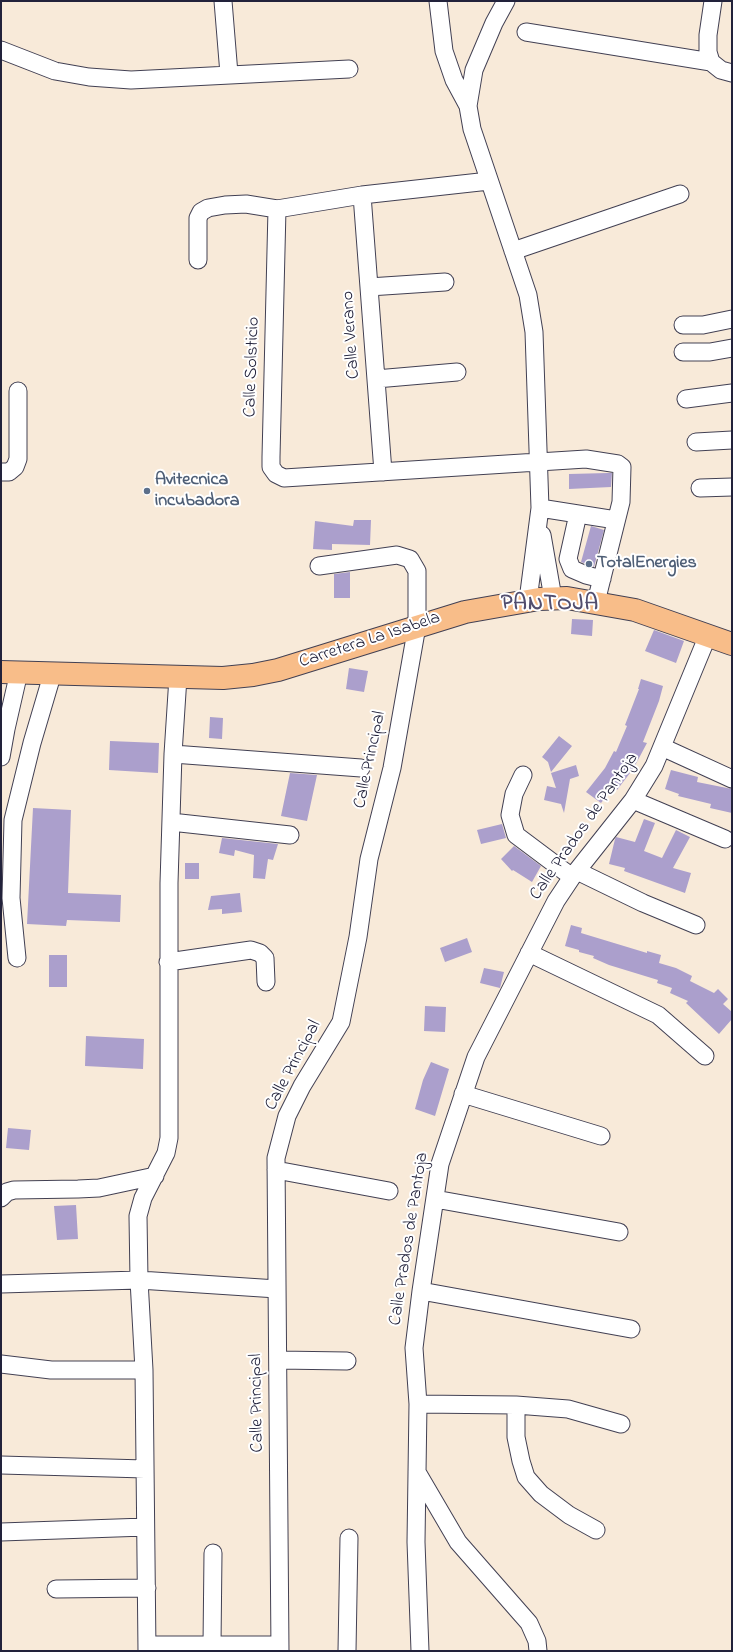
<!DOCTYPE html>
<html>
<head>
<meta charset="utf-8">
<style>
	body { margin:0 }
	#map { position:relative; width:733px; height:1652px; overflow:hidden; background:#f8ead9; font-family:"Indie Flower",sans-serif }
	canvas { display:block }
	.frame { position:absolute; inset:0; border:2px solid #22223b; pointer-events:none }
</style>
</head>
<body>
<div id="map">
<canvas width="733" height="1652"></canvas>
<div class="frame"></div>
</div>
<script>
const g = document.querySelector('canvas').getContext('2d');
g.lineJoin = 'round';
function fillPath(path, color) { g.fillStyle = color; g.fill(path, 'evenodd'); }
const poly = rows => new Path2D(rows.map(r => 'M' + r).join(''));
function strokePath(path, color, width, dash) { g.strokeStyle = color; g.lineWidth = width; g.lineCap = dash ? 'butt' : 'round'; g.setLineDash(dash || []); g.stroke(path); }
function write(font, color, halo, rows, align = 'center') {
  g.font = font + ' "Indie Flower",sans-serif'; g.lineWidth = 4; g.setLineDash([]); g.textBaseline = 'middle'; g.strokeStyle = halo; g.fillStyle = color; for (const [text, x, y, turn = 0] of rows) {
    g.save(); g.translate(x, y); g.rotate((+turn || 0) * Math.PI / 180); g.textAlign = isNaN(turn) ? turn : align; if (halo) g.strokeText(text, 0, 0); g.fillText(text, 0, 0); g.restore();
  }
}
fillPath(poly([
	[608,473,612,473,611,487,569,489,569,474],
	[354,520,371,520,370,545,332,544,332,550,313,549,315,521,353,526],
	[591,526,604,530,594,567,581,562],
	[350,572,350,598,334,598,334,574],
	[572,619,593,620,592,636,571,634],
	[654,630,684,641,676,663,645,651],
	[349,668,368,671,364,692,346,689],
	[641,679,663,686,659,701,643,742,647,743,631,773,630,773,617,790,614,787,601,803,586,792,605,768,614,751,616,752,627,726,625,725,639,689,638,689],
	[210,717,223,718,222,739,209,738],
	[559,736,572,746,551,772,548,762,542,757],
	[110,741,159,743,158,773,109,770],
	[576,765,579,776,570,779,564,813,561,804,544,800,547,786,556,788,551,773],
	[671,770,698,777,697,782,732,789,732,813,710,808,711,804,678,796,679,794,665,789],
	[290,773,317,775,307,821,281,816],
	[33,808,71,810,68,893,121,895,120,922,67,920,66,926,27,924],
	[644,819,655,823,644,851,662,858,676,830,690,837,673,868,691,873,685,893,624,871,625,868,609,864,615,839,616,837,635,842],
	[502,824,506,838,481,844,477,830],
	[222,838,278,844,273,860,268,859,265,879,253,878,254,855,235,850,234,856,219,853],
	[514,846,541,866,532,882,513,870,512,871,501,859],
	[185,863,199,863,199,879,185,879],
	[240,893,242,912,222,914,222,909,208,910,211,896],
	[571,925,582,928,581,933,647,953,647,951,661,955,659,963,676,968,692,976,690,981,714,993,718,989,728,999,723,1004,732,1012,732,1019,719,1034,686,1003,688,1001,670,993,672,988,657,983,658,980,609,965,593,958,594,956,579,952,579,950,565,946],
	[467,938,472,952,445,962,440,948],
	[49,955,67,955,67,987,49,987],
	[484,968,504,972,500,988,480,983],
	[425,1006,446,1007,445,1032,424,1031],
	[86,1036,144,1039,143,1069,85,1066],
	[431,1062,449,1069,435,1116,415,1109,423,1080],
	[8,1128,31,1130,29,1150,6,1148],
	[76,1205,78,1239,57,1240,54,1206]
]), '#ab9fcc');
const minor = poly([
	[223,1,229,74],
	[438,1,444,51,454,80,468,106],
	[506,1,494,23,474,70,468,106,472,129,528,295,534,332,540,508,528,600],
	[526,32,711,62],
	[1,50,55,71,89,77,131,80,349,69],
	[711,62,708,52,708,35,713,1],
	[711,62,721,70,732,73],
	[362,195,383,472],
	[277,209,271,457,271,467,276,474,284,478,586,459,618,464,622,467,621,502,596,602],
	[513,251,680,194],
	[198,260,198,218,201,212,208,208,225,205,246,204,277,209,362,195,489,181],
	[369,287,445,282],
	[683,325,703,325,732,319],
	[683,352,710,352,732,348],
	[376,379,457,372],
	[686,399,732,393],
	[696,442,732,440],
	[1,472,9,472,15,467,18,459,18,391],
	[700,488,732,487],
	[540,508,616,520],
	[578,514,568,559,572,569,586,575,602,579],
	[542,535,553,598],
	[662,747,732,779],
	[173,754,361,768],
	[1,757,6,729,19,672],
	[523,775,514,794,510,815,516,835,572,877],
	[633,800,725,839],
	[171,822,290,835],
	[577,871,643,903,696,925],
	[529,953,658,1015,705,1056],
	[17,958,11,898,13,820,32,743,53,672],
	[168,962,251,950,260,953,265,958,266,982],
	[463,1094,601,1136],
	[276,1170,389,1191],
	[1,1198,7,1192,14,1190,78,1189,99,1188,155,1176],
	[435,1199,619,1232],
	[1,1284,139,1280,277,1289],
	[421,1291,631,1329],
	[278,1360,347,1361],
	[1,1364,51,1370,144,1370],
	[418,1404,516,1405,568,1409,621,1424],
	[516,1405,516,1437,521,1461,526,1477,541,1494,569,1515,596,1530],
	[1,1465,145,1469],
	[417,1472,458,1542,529,1623,537,1641,538,1651],
	[1,1532,145,1527],
	[56,1589,147,1588],
	[147,1645,280,1645],
	[212,1645,213,1553],
	[147,1651,144,1370,139,1280,138,1216,143,1198,166,1153,169,1138,169,883,173,754,178,677],
	[280,1651,276,1158,287,1116,302,1086,341,1022,358,937,369,859,392,768,417,626,417,571,410,559,397,555,319,566],
	[347,1651,349,1538],
	[420,1651,416,1542,418,1404,414,1348,421,1291,440,1164,476,1057,556,901,572,877,633,800,654,766,708,635]
]);
const major = poly([
	[1,672,223,678,253,675,278,670,465,612,539,599,567,598,635,610,732,644]
]);
strokePath(minor, '#424053', 19);
strokePath(major, '#424053', 24);
strokePath(minor, '#fff', 17);
strokePath(major, '#f8bd89', 22);
for (const [x, y, r, color] of [
	[147,491,4,"#5c6f8a"],
	[589,564,4,"#5c6f8a"]
]) { const dot = new Path2D(); dot.arc(x, y, r, 0, 2 * Math.PI); g.fillStyle = color; g.fill(dot); strokePath(dot, '#fff', 1.5); }
write('18px', '#22223b', '#fff', [
	["Calle Verano",352,335,-94],
	["Calle Solsticio",253,367,-88],
	["Carretera La Isabela",370,641,-18],
	["Calle Principal",371,760,-78],
	["Calle Prados de Pantoja",585,827,-55],
	["Calle Principal",294,1066,-62],
	["Calle Prados de Pantoja",410,1239,-81],
	["Calle Principal",258,1403,-91]
]);
write('bold 18px', '#4e5e75', '#fff', [
	["Avitecnica",155,481],
	["incubadora",155,502],
	["TotalEnergies",597,564]
], 'left');
g.letterSpacing = '1px';
write('bold 22px', '#524e6e', '#fff', [
	["PANTOJA",550,605]
]);
g.letterSpacing = '0px';
</script>
</body>
</html>
